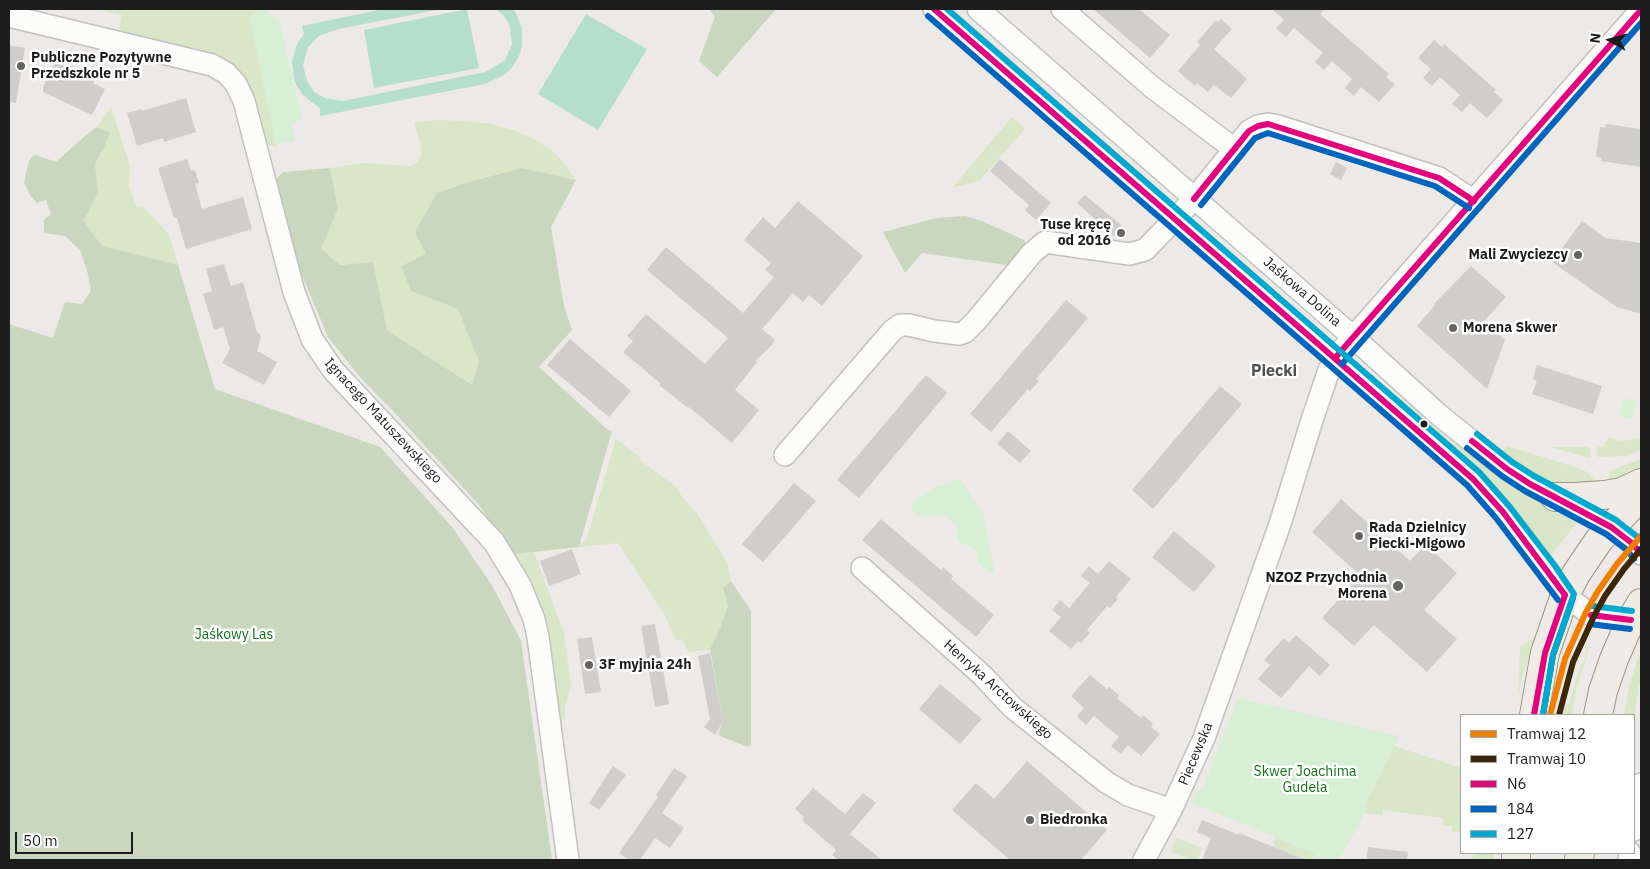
<!DOCTYPE html>
<html>
<head>
<meta charset="utf-8">
<style>
	body { margin:0 }
	#map { position:relative; width:1650px; height:869px; overflow:hidden; background:#ece9e6; font-family:"IBM Plex Sans",sans-serif }
	canvas { display:block }
	.frame { position:absolute; inset:0; border:10px solid #1d1d1d; pointer-events:none }
	.legend { position:absolute; left:1460px; top:714px; width:175px; height:140px; box-sizing:border-box; background:#fff; border:1px solid #a5a5a5; margin:0; padding:6px 9px; list-style:none; font-size:15px; color:#1d1d1d }
	.legend li { display:flex; align-items:center; gap:10px; height:25px }
	.legend b { width:25px; border:1px solid #a5a5a5 }
	.north { position:absolute; left:1585px; top:15px; width:50px; height:50px; -webkit-text-stroke:4px #fff; paint-order:stroke; rotate:277deg; font-size:14px; font-weight:700; line-height:20px; text-align:center; color:#1d1d1d }
	.north::after { content:''; display:block; margin:auto; width:18px; height:22px; background:#1d1d1d; clip-path:polygon(50% 0,100% 100%,50% 72%,0 100%) }
	.scale { position:absolute; left:15px; top:832px; width:118px; height:22px; box-sizing:border-box; border:2px solid #1d1d1d; border-top:0; padding-left:6px; font-size:15px; line-height:18px; white-space:nowrap; color:#1d1d1d; -webkit-text-stroke:4px #fff; paint-order:stroke }
</style>
</head>
<body>
<div id="map">
<canvas width="1650" height="869"></canvas>
<div class="frame"></div>
<ul class="legend">
<li><b style="height:6px;background:#f27e00"></b>Tramwaj 12</li>
<li><b style="height:6px;background:#3b2706"></b>Tramwaj 10</li>
<li><b style="height:6px;background:#e5007d"></b>N6</li>
<li><b style="height:6px;background:#0065bd"></b>184</li>
<li><b style="height:6px;background:#00a9ce"></b>127</li>
</ul>
<div class="north">N</div>
<div class="scale">50 m</div>
</div>
<script>
const g = document.querySelector('canvas').getContext('2d');
g.lineJoin = 'round';
function fillPath(path, color) { g.fillStyle = color; g.fill(path, 'evenodd'); }
const poly = rows => new Path2D(rows.map(r => 'M' + r).join(''));
function strokePath(path, color, width, dash) { g.strokeStyle = color; g.lineWidth = width; g.lineCap = dash ? 'butt' : 'round'; g.setLineDash(dash || []); g.stroke(path); }
function write(font, color, halo, rows, align = 'center') {
  g.font = font + ' "IBM Plex Sans",sans-serif'; g.lineWidth = 5; g.setLineDash([]); g.textBaseline = 'middle'; g.strokeStyle = halo; g.fillStyle = color; for (const [text, x, y, turn = 0] of rows) {
    g.save(); g.translate(x, y); g.rotate((+turn || 0) * Math.PI / 180); g.textAlign = isNaN(turn) ? turn : align; if (halo) g.strokeText(text, 0, 0); g.fillText(text, 0, 0); g.restore();
  }
}
fillPath(poly([
	[95,9,259,9,250,19,277,148,266,144,253,96,239,71,226,59,211,53,119,31,122,15],
	[111,107,130,166,129,187,137,207,142,206,169,234,178,265,102,246,84,221,98,192,95,164,104,148,110,133,97,127],
	[1012,117,1023,127,1024,130,979,181,952,188],
	[437,120,462,121,491,124,513,130,532,138,549,148,561,159,576,180,522,168,465,183,437,193,427,254,401,266,411,291,458,309,479,362,472,385,387,330,373,262,339,265,320,249,338,208,330,168,363,163,411,166,418,162,421,156,422,149,414,123],
	[1382,383,1452,442,1528,495,1578,522,1550,556,1380,386],
	[1609,437,1621,441,1641,438,1641,450,1627,456,1598,457,1597,447,1603,447],
	[616,439,639,456,641,461,675,486,683,498,696,512,727,562,731,581,723,587,728,606,721,626,710,649,689,653,682,639,676,641,664,614,618,543,579,547,580,543,586,541],
	[1507,446,1578,468,1587,472,1596,482,1557,485,1544,480,1527,471,1502,453],
	[1550,447,1589,447,1591,458,1583,456],
	[1641,459,1641,472,1612,486,1609,476,1612,470],
	[534,552,564,633,571,686,565,706,565,718,561,721,558,719,513,554],
	[1538,635,1537,644,1523,671,1518,699,1520,647],
	[1586,646,1590,647,1577,687,1572,715,1563,715,1565,705,1569,704,1577,676,1588,650,1585,648],
	[1639,655,1641,657,1641,684,1639,685,1634,719,1634,715,1624,715,1630,683],
	[1394,746,1461,768,1461,831,1452,832,1452,826,1443,826,1443,818,1383,810,1382,815,1365,813,1367,809,1364,807],
	[1176,838,1202,848,1198,860,1191,860,1171,852],
	[1276,838,1314,853,1313,860,1304,860,1293,856,1293,854,1272,848],
	[1475,853,1494,853,1493,860,1470,860]
]), '#d9e6c7');
fillPath(poly([
	[709,9,776,9,717,77,699,61,715,16],
	[97,127,110,133,104,148,95,164,98,192,84,221,102,246,178,265,215,389,380,447,452,527,493,587,521,641,552,860,9,860,9,324,53,338,65,302,82,304,91,291,87,270,80,250,65,236,44,233,44,220,51,214,46,200,37,203,30,195,24,183,28,164,31,157,36,155,56,162,86,135],
	[330,168,338,208,321,249,340,265,373,262,387,330,472,385,479,362,458,309,411,291,401,266,426,254,415,232,437,193,465,183,522,168,576,180,551,227,564,306,572,330,539,367,608,430,612,431,579,547,513,554,479,505,393,411,360,377,328,337,299,268,275,180,283,172],
	[965,216,982,221,1024,240,1026,243,1023,250,1014,266,922,253,905,273,883,232,937,218],
	[731,581,751,611,751,745,748,747,718,735,723,721,710,649,721,626,728,606,723,587]
]), '#c8d7bd');
fillPath(poly([
	[259,9,265,9,272,16,279,19,302,120,291,123,295,141,276,144,250,19],
	[1624,398,1637,402,1631,419,1619,416],
	[960,479,983,514,995,573,989,572,978,562,977,553,971,547,965,545,957,539,958,527,945,515,918,516,912,511,914,501,934,488],
	[1238,698,1399,736,1364,807,1367,809,1339,860,1313,860,1314,853,1190,802,1195,793,1203,787]
]), '#d6efd5');
fillPath(poly([
	[384,9,442,9,338,29,319,36,308,47,303,65,307,81,314,92,325,98,343,101,485,72,491,69,505,60,512,44,510,26,504,16,496,9,513,9,517,15,522,29,522,45,520,54,512,68,504,75,485,84,320,116,320,108,310,101,302,94,296,84,294,79,292,61,297,44,304,34,302,26],
	[467,9,479,68,374,88,364,30],
	[586,14,647,49,598,130,538,94]
]), '#b5dfcc');
fillPath(poly([
	[1093,9,1139,9,1170,35,1150,58],
	[1272,9,1325,9,1320,14,1389,74,1386,77,1395,84,1379,102,1361,87,1354,96,1345,88,1352,79,1332,61,1324,70,1315,62,1323,53,1294,28,1286,37,1276,28,1284,20],
	[1221,19,1232,29,1214,49,1247,79,1231,98,1214,85,1208,92,1197,83,1195,86,1178,71,1200,45,1197,42,1216,20,1218,22],
	[1434,40,1442,47,1444,44,1496,90,1494,92,1503,100,1487,118,1470,103,1462,112,1452,104,1460,95,1440,77,1432,86,1423,78,1431,69,1418,58],
	[9,45,25,48,16,103,9,102],
	[56,59,96,78,93,83,105,89,92,115,43,92,43,87],
	[186,98,196,132,164,142,163,138,137,146,127,113,142,109,142,111],
	[1606,124,1641,129,1641,167,1601,161,1602,158,1596,157,1600,127,1605,128],
	[187,159,191,171,195,170,199,183,195,184,202,209,243,197,252,229,186,249,177,218,174,218,158,168],
	[1000,159,1051,203,1036,220,1025,210,1029,205,990,171],
	[1336,162,1347,168,1341,180,1330,174],
	[1085,195,1121,225,1114,236,1077,203],
	[798,201,863,256,822,306,809,295,803,302,793,293,762,329,775,340,771,346,756,360,757,362,735,390,759,410,732,443,689,407,688,408,659,385,661,384,623,352,633,341,627,336,646,314,705,364,728,338,647,270,666,247,743,313,774,277,765,270,771,263,744,240,763,217,775,228],
	[1582,221,1606,238,1641,243,1641,314,1617,307,1552,262],
	[224,264,231,286,243,282,257,332,261,336,257,351,277,362,264,385,222,363,230,349,223,327,214,330,203,294,212,291,206,269],
	[1471,266,1506,297,1484,321,1505,340,1487,389,1417,326,1435,305,1434,304],
	[1066,300,1088,318,1036,379,1039,381,1030,391,1028,389,991,432,970,414],
	[570,339,631,391,609,417,547,365],
	[1537,365,1602,386,1593,414,1532,394,1537,381,1533,379],
	[926,375,947,393,859,498,837,480],
	[1220,386,1242,404,1153,509,1132,490],
	[1008,431,1031,451,1020,463,997,444],
	[794,483,816,501,763,562,742,544],
	[1341,499,1410,561,1425,544,1457,573,1424,610,1457,639,1427,672,1374,625,1354,646,1322,618,1360,575,1312,532],
	[881,519,941,570,943,567,953,576,951,579,994,615,976,637,862,540],
	[1174,531,1216,566,1194,592,1152,557],
	[572,549,581,574,549,586,540,561],
	[1109,561,1131,579,1116,597,1118,599,1110,608,1107,606,1087,630,1090,633,1081,643,1078,641,1071,649,1049,631,1061,617,1052,610,1060,600,1069,608,1090,583,1081,576,1089,566,1098,574],
	[655,624,669,704,655,707,641,626],
	[1296,635,1330,665,1320,676,1309,666,1281,698,1258,679,1270,665,1264,660,1284,638,1289,643],
	[592,637,601,692,585,694,577,639],
	[710,653,723,721,715,735,704,727,710,719,698,656],
	[1090,675,1107,689,1109,687,1119,695,1117,698,1141,718,1143,715,1153,724,1151,727,1160,734,1141,756,1128,745,1121,754,1111,746,1119,737,1094,716,1086,725,1077,716,1084,708,1071,696],
	[940,684,982,719,960,744,919,709],
	[1027,761,1107,830,1081,860,1010,860,952,810,976,783,994,799],
	[613,766,626,775,599,810,589,803],
	[674,768,687,776,662,813,684,828,670,848,655,838,640,860,629,860,619,853,658,797,656,795],
	[813,788,845,814,863,793,876,803,850,834,882,860,839,860,832,855,836,850,802,820,804,817,795,809],
	[1202,820,1239,835,1239,833,1306,860,1202,860,1211,838,1197,832],
	[1368,847,1408,852,1407,860,1366,860]
]), '#d0cecb');
const minor = poly([
	[934,9,1473,479,1503,512,1548,571,1565,595,1591,615,1631,620],
	[978,9,1353,337,1439,415,1484,451,1507,469,1530,484,1611,527,1633,544,1641,554],
	[1062,9,1152,87,1234,149],
	[9,16,212,65,226,73,236,84,244,101,294,292,312,339,333,370,494,542,520,585,534,619,538,637,568,860],
	[785,455,892,331,900,325,909,325,934,331,959,334,965,332,976,321,1032,253,1045,242,1129,254,1145,250,1194,199,1249,131,1258,126,1268,124,1278,126,1439,178,1474,201],
	[862,568,982,675,1012,707,1106,782,1128,795,1171,810],
	[1634,830,1641,784],
	[1144,860,1171,810,1204,738,1280,524,1312,420,1329,370,1335,358,1641,10],
	[1629,860,1630,853]
]);
const major = poly([
	[1555,497,1575,497,1604,495,1622,492,1641,483],
	[1534,715,1545,653,1565,595,1576,574,1599,540,1641,496],
	[1598,715,1603,691,1614,659,1631,620,1641,603],
	[1516,860,1516,853],
	[1579,860,1580,853]
]);
strokePath(minor, '#c3c1c0', 24);
strokePath(major, '#a09685', 30);
strokePath(minor, '#fcfcfb', 21);
strokePath(major, '#efebe5', 28);
strokePath(poly([
	[934,9,1473,479,1503,512,1565,595],
	[1194,199,1249,131,1258,126,1268,124,1439,178,1474,201],
	[1335,358,1641,10],
	[1472,441,1507,469,1530,484,1611,527,1633,544,1641,554],
	[1591,615,1631,620],
	[1534,715,1545,653,1565,595]
]), '#e5007d', 6);
strokePath(poly([
	[928,16,1467,485,1496,518,1558,600],
	[1201,205,1255,138,1268,133,1435,186,1469,208],
	[1342,364,1641,23],
	[1467,448,1502,476,1525,491,1606,534,1627,550,1634,559],
	[1590,624,1630,629],
	[1543,715,1553,655,1573,598]
]), '#0065bd', 6);
strokePath(poly([
	[947,9,1479,472,1509,506,1555,566,1574,594,1553,655,1543,715],
	[1477,434,1512,462,1534,476,1616,520,1641,540],
	[1592,606,1632,611]
]), '#00a9ce', 6);
strokePath(poly([
	[1550,715,1565,659,1586,612,1598,591,1617,564,1641,536]
]), '#f27e00', 6);
strokePath(poly([
	[1559,715,1573,662,1594,616,1605,596,1624,569,1641,549]
]), '#3b2706', 6);
for (const [x, y, r, color] of [
	[21,66,5,"#656463"],
	[1121,233,5,"#656463"],
	[1578,255,5,"#656463"],
	[1453,328,5,"#656463"],
	[1424,424,4.5,"#1d1d1d"],
	[1359,536,5,"#656463"],
	[1398,586,6,"#656463"],
	[589,665,5,"#656463"],
	[1030,820,5,"#656463"]
]) { const dot = new Path2D(); dot.arc(x, y, r, 0, 2 * Math.PI); g.fillStyle = color; g.fill(dot); strokePath(dot, '#fff', 2); }
write('bold 14px', '#1d1d1d', '#fff', [
	["Publiczne Pozytywne",31,58],
	["Przedszkole nr 5",31,74],
	["Tuse kręcę",1111,225,"right"],
	["od 2016",1111,241,"right"],
	["Mali Zwyciezcy",1568,255,"right"],
	["Morena Skwer",1463,328],
	["Rada Dzielnicy",1369,528],
	["Piecki-Migowo",1369,544],
	["NZOZ Przychodnia",1387,578,"right"],
	["Morena",1387,594,"right"],
	["3F myjnia 24h",599,665],
	["Biedronka",1040,820]
], 'left');
write('14px', '#1d1d1d', '#fff', [
	["Jaśkowa Dolina",1302,292,41],
	["Ignacego Matuszewskiego",383,421,47],
	["Henryka Arctowskiego",998,690,42],
	["Piecewska",1196,754,-67]
]);
write('14px', '#14721b', '#fff', [
	["Jaśkowy Las",234,635],
	["Skwer Joachima",1305,772],
	["Gudela",1305,788]
]);
write('bold 16px', '#505050', '#fff', [
	["Piecki",1274,371]
]);
</script>
</body>
</html>
